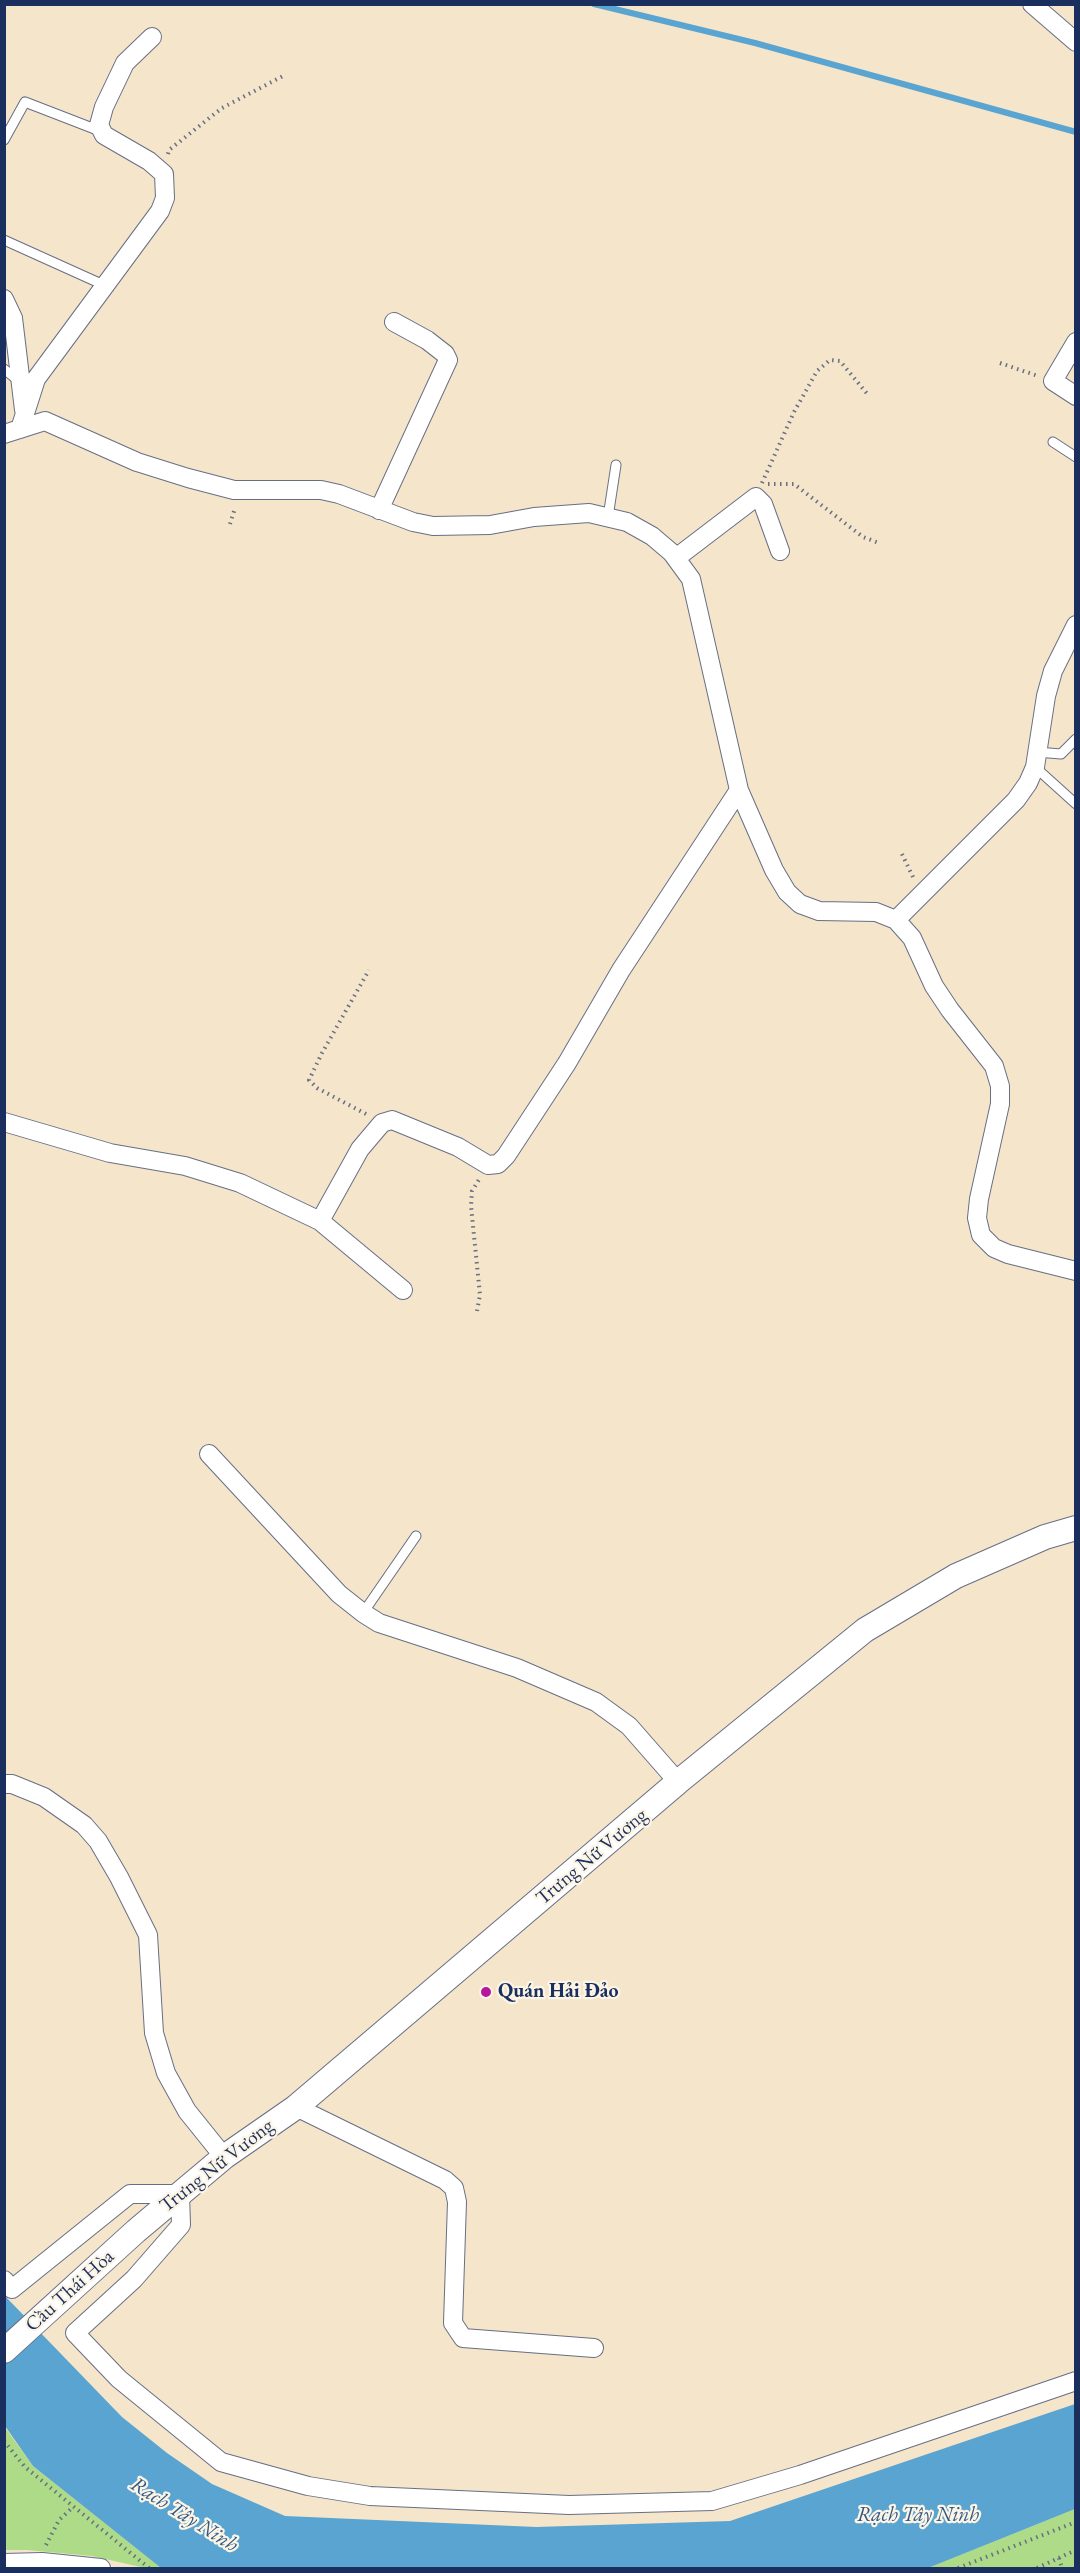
<!DOCTYPE html>
<html>
<head>
<meta charset="utf-8">
<style>
	body { margin:0 }
	#map { position:relative; width:1080px; height:2573px; overflow:hidden; background:#f5e5ca; font-family:"EB Garamond",serif }
	canvas { display:block }
	.frame { position:absolute; inset:0; border:6px solid #1b2f5e; pointer-events:none }
</style>
</head>
<body>
<div id="map">
<canvas width="1080" height="2573"></canvas>
<div class="frame"></div>
</div>
<script>
const g = document.querySelector('canvas').getContext('2d');
g.lineJoin = 'round';
function fillPath(path, color) { g.fillStyle = color; g.fill(path, 'evenodd'); }
const poly = rows => new Path2D(rows.map(r => 'M' + r).join(''));
function strokePath(path, color, width, dash) { g.strokeStyle = color; g.lineWidth = width; g.lineCap = dash ? 'butt' : 'round'; g.setLineDash(dash || []); g.stroke(path); }
function write(font, color, halo, rows, align = 'center') {
  g.font = font + ' "EB Garamond",serif'; g.lineWidth = 4.5; g.setLineDash([]); g.textBaseline = 'middle'; g.strokeStyle = halo; g.fillStyle = color; for (const [text, x, y, turn = 0] of rows) {
    g.save(); g.translate(x, y); g.rotate((+turn || 0) * Math.PI / 180); g.textAlign = isNaN(turn) ? turn : align; if (halo) g.strokeText(text, 0, 0); g.fillText(text, 0, 0); g.restore();
  }
}
fillPath(poly([
	[4,2426,33,2466,161,2568,145,2568,92,2556,27,2550,5,2550],
	[1075,2509,1075,2568,928,2568,945,2561]
]), '#addb88');
fillPath(poly([
	[4,2295,122,2417,167,2453,212,2484,285,2516,536,2527,730,2521,1075,2404,1075,2509,928,2568,161,2568,33,2466,5,2426]
]), '#59a4d1');
strokePath(poly([
	[594,4,755,43,1076,132]
]), '#59a4d1', 6);
const lane = poly([
	[4,140,25,102,100,131],
	[4,240,106,286],
	[4,369,20,382],
	[1053,442,1076,457],
	[608,517,616,465],
	[1037,752,1061,754,1076,739],
	[1035,767,1076,804],
	[363,1613,416,1536]
]);
const street = poly([
	[1032,4,1076,42],
	[4,299,13,318,24,410],
	[1076,342,1053,381,1076,396],
	[20,429,36,379,160,211,165,198,164,174,149,161,104,135,99,125,104,107,125,63,152,37],
	[4,434,45,421,137,462,188,478,234,490,321,490,339,494,413,522,433,526,490,525,534,517,589,513,627,522,652,536,672,553,691,579,739,790,774,870,787,892,800,904,819,911,876,912,896,920,912,938,934,986,950,1010,994,1066,1000,1086,1000,1104,979,1199,977,1218,981,1235,994,1248,1008,1254,1076,1271],
	[379,510,448,360,445,354,427,340,394,322],
	[676,558,756,497,763,504,780,551],
	[896,920,1016,800,1028,783,1035,767,1046,696,1053,671,1076,625],
	[4,1122,110,1153,185,1166,240,1183,320,1221,403,1290],
	[320,1221,360,1149,382,1123,392,1120,458,1147,488,1165,498,1164,506,1156,567,1063,621,970,739,790],
	[209,1454,339,1594,363,1613,379,1623,517,1668,596,1702,629,1726,678,1782],
	[4,1784,12,1784,44,1797,84,1825,98,1841,119,1877,148,1935,154,2033,166,2073,187,2111,224,2157],
	[296,2107,445,2180,454,2188,457,2202,453,2323,463,2338,594,2348],
	[4,2280,12,2289,130,2194,180,2194,181,2225,134,2279,75,2333,119,2379,221,2462,308,2486,370,2496,569,2505,712,2501,800,2475,1076,2381],
	[4,2563,42,2562,101,2568]
]);
const secondary = poly([
	[4,2351,136,2231,224,2157,296,2107,678,1782,865,1630,956,1576,1045,1537,1076,1528]
]);
strokePath(lane, '#676f84', 11);
strokePath(street, '#676f84', 20);
strokePath(secondary, '#676f84', 26);
strokePath(poly([
	[168,154,169,150,222,108,285,75],
	[1000,363,1038,376],
	[762,483,794,412,817,371,830,360,840,361,869,396],
	[768,484,794,484,863,537,879,543],
	[230,524,235,508],
	[902,854,913,877],
	[366,1114,317,1088,309,1080,322,1053,369,970],
	[477,1311,480,1295,471,1206,472,1191,480,1178],
	[4,2441,25,2467,149,2568],
	[46,2545,59,2520,73,2507],
	[1059,2558,1062,2568],
	[958,2568,1076,2522],
	[1037,2568,1076,2550]
]), '#676f84', 4, [1.5, 4.5]);
strokePath(lane, '#fff', 9);
strokePath(street, '#fff', 18);
strokePath(secondary, '#fff', 24);
for (const [x, y, r, color] of [
	[486,1992,6,"#b5179e"]
]) { const dot = new Path2D(); dot.arc(x, y, r, 0, 2 * Math.PI); g.fillStyle = color; g.fill(dot); strokePath(dot, '#fcf5e5', 2); }
write('20px', '#1b2f5e', '#fcf5e5', [
	["Trưng Nữ Vương",592,1857,-40],
	["Trưng Nữ Vương",217,2166,-38],
	["Cầu Thái Hòa",70,2291,-42]
]);
write('bold 20px', '#1b2f5e', '#fcf5e5', [
	["Quán Hải Đảo",498,1992]
], 'left');
write('italic 21px', '#315886', '#fcf5e5', [
	["Rạch Tây Ninh",184,2515,32],
	["Rạch Tây Ninh",918,2515]
]);
</script>
</body>
</html>
